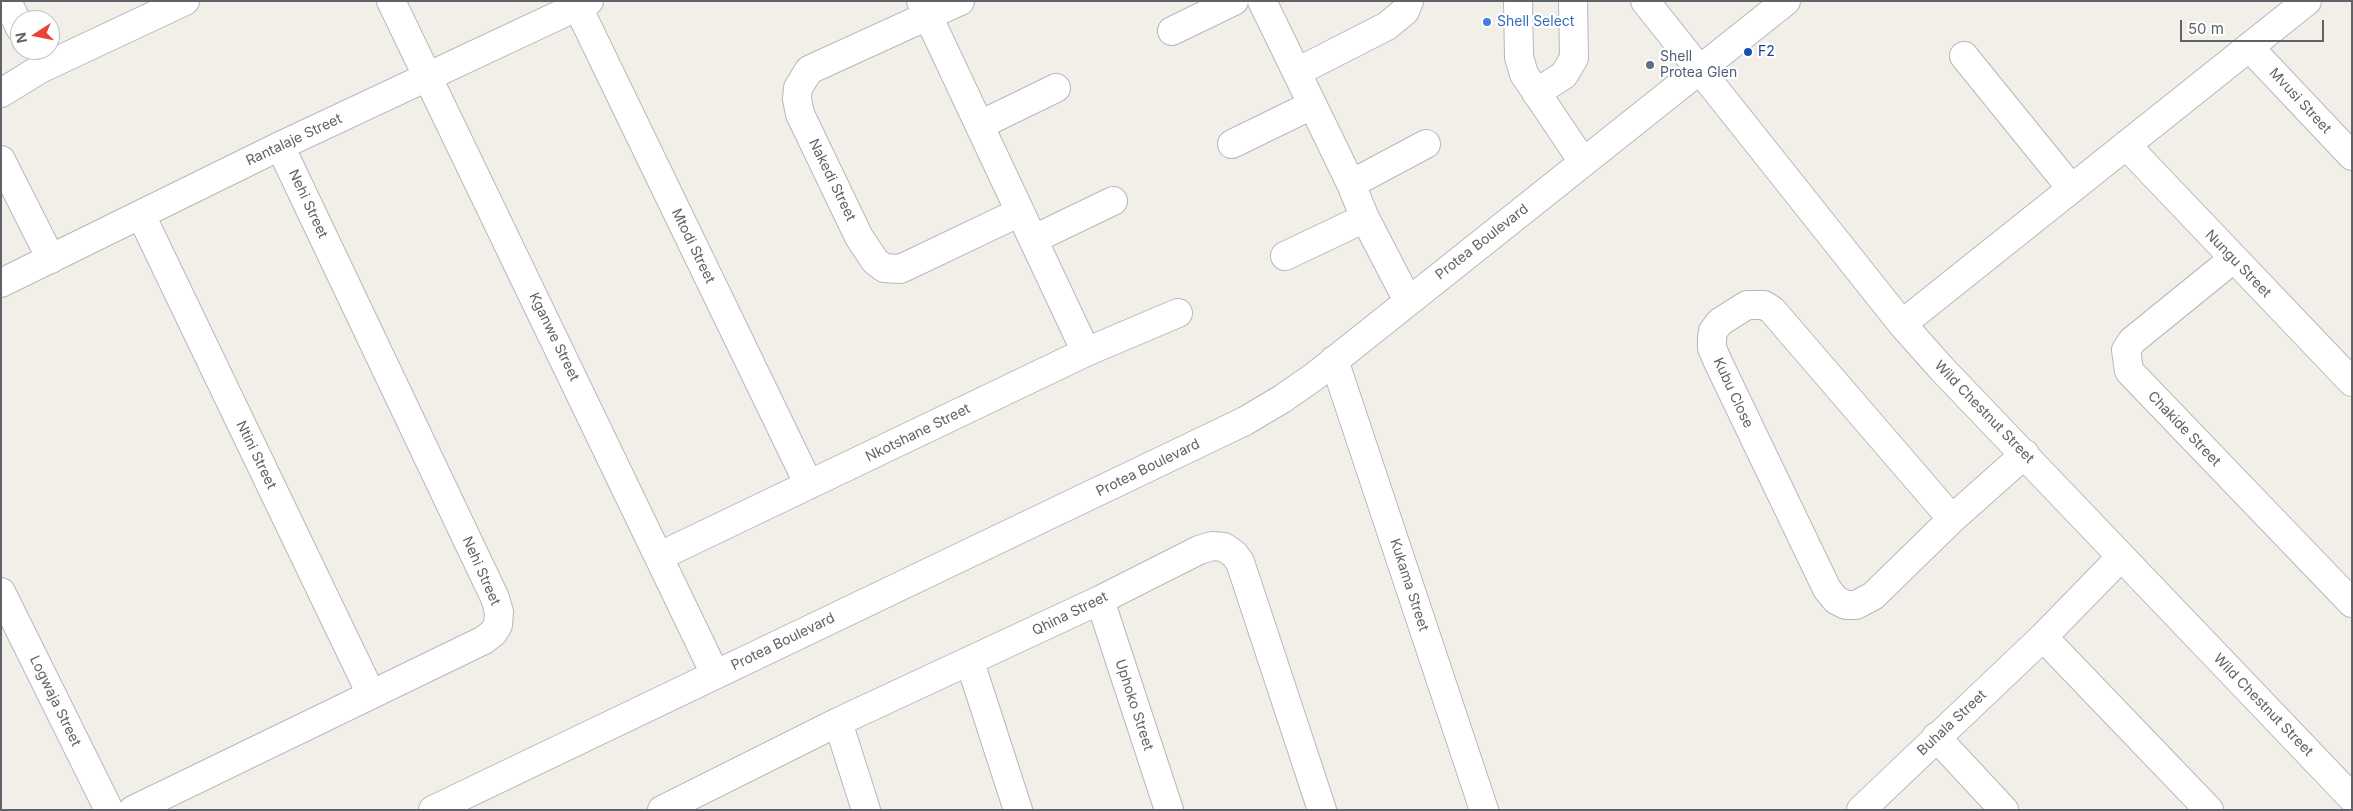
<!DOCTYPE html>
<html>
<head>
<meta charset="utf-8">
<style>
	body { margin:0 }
	#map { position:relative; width:2353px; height:811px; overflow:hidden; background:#f1efe8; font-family:Inter,sans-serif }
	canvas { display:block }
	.frame { position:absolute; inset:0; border:2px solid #5f6368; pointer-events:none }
	.north { position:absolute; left:10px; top:10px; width:50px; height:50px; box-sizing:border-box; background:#fff; border:1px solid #bfc1c3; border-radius:50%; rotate:259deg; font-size:14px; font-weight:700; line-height:20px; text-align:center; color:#5f6368 }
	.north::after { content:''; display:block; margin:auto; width:18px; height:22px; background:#ea4335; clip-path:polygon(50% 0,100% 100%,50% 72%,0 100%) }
	.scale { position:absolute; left:2180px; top:20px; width:144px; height:22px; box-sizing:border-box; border:2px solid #5f6368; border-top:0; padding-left:6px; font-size:15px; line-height:18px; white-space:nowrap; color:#5f6368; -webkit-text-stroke:4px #fff; paint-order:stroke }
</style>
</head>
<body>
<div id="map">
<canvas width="2353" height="811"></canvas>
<div class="frame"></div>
<div class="north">N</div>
<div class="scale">50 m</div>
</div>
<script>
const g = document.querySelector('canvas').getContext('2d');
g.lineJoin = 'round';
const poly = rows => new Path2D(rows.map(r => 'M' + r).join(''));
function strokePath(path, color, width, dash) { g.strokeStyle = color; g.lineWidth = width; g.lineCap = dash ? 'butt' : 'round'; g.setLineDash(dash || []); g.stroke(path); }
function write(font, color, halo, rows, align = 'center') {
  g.font = font + ' Inter,sans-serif'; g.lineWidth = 4.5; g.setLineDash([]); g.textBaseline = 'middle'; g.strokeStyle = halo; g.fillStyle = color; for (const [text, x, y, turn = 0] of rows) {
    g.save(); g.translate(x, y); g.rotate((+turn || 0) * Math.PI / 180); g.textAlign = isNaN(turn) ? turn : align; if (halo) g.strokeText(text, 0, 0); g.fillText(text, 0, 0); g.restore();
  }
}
const minor = poly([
	[7,1,20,28],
	[391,1,715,674],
	[575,1,809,485],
	[921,1,1086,352],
	[960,1,809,70,798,88,797,99,800,114,859,237,875,261,884,268,900,269,911,264,1020,212],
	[1262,1,1351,184,1365,218,1408,301],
	[1518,1,1519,57,1524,74,1583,162],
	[1645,1,1902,324,1942,369,2352,798],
	[1172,31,1234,1],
	[2249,47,2352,156],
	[1964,56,2071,188],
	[1297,72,1387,26,1405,11,1409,1],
	[1,93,40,69,185,1],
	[1536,93,1564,75,1574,58,1573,1],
	[980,125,1056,88],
	[1232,144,1312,105],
	[2126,145,2352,382],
	[1,160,51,259],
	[1351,184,1426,144],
	[141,215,371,694],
	[1034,239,1113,201],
	[1285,256,1365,218],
	[2233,259,2132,341,2126,350,2129,371,2352,603],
	[1,283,280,146,589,1],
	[1902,324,2307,1],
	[1334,360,1484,810],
	[1952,519,1772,310,1764,305,1747,305,1720,322,1713,331,1712,338,1712,348,1718,362,1827,589,1836,600,1846,605,1856,605,1873,596,1952,519,2025,454],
	[660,556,1086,352,1178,313],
	[1,592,109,810],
	[1100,600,1169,810],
	[2043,637,2209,810],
	[970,662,1018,810],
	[838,722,866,810],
	[1936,737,2004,810],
	[133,810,484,640,493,633,498,625,499,612,495,598,280,146],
	[433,810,1197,444,1245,421,1282,399,1315,376,1786,1],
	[662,810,838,722,1100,600,1199,550,1212,546,1224,547,1234,554,1240,562,1322,810],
	[1861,810,2043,637,2121,557]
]);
strokePath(minor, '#b5b8bc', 30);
strokePath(minor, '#fff', 28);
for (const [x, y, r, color] of [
	[1487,22,5,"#3f7fe0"],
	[1748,52,5,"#1a4fb4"],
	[1650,65,5,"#5c6f8a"]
]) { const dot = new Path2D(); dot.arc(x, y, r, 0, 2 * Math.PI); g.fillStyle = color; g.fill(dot); strokePath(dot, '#fff', 2); }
write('14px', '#366cbe', '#fff', [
	["Shell Select",1497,22]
], 'left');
write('14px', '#164399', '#fff', [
	["F2",1758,52]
], 'left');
write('14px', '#4e5e75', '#fff', [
	["Shell",1660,57],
	["Protea Glen",1660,73]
], 'left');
write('14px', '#5f6368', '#fff', [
	["Mvusi Street",2300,101,47],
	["Rantalaje Street",294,140,-25],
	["Nakedi Street",832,180,64],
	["Nehi Street",308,204,65],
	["Protea Boulevard",1482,242,-38],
	["Mtodi Street",693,246,64],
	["Nungu Street",2238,264,46],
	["Kganwe Street",554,337,64],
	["Kubu Close",1733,393,65],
	["Wild Chestnut Street",1984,412,46],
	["Chakide Street",2184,429,46],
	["Nkotshane Street",918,433,-26],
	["Ntini Street",256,455,64],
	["Protea Boulevard",1148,468,-26],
	["Nehi Street",481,571,66],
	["Kukama Street",1409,585,72],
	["Qhina Street",1070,614,-26],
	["Protea Boulevard",783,642,-26],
	["Logwaja Street",55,701,64],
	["Uphoko Street",1134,705,72],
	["Wild Chestnut Street",2263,705,46],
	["Buhala Street",1952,723,-43]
]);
</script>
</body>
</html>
